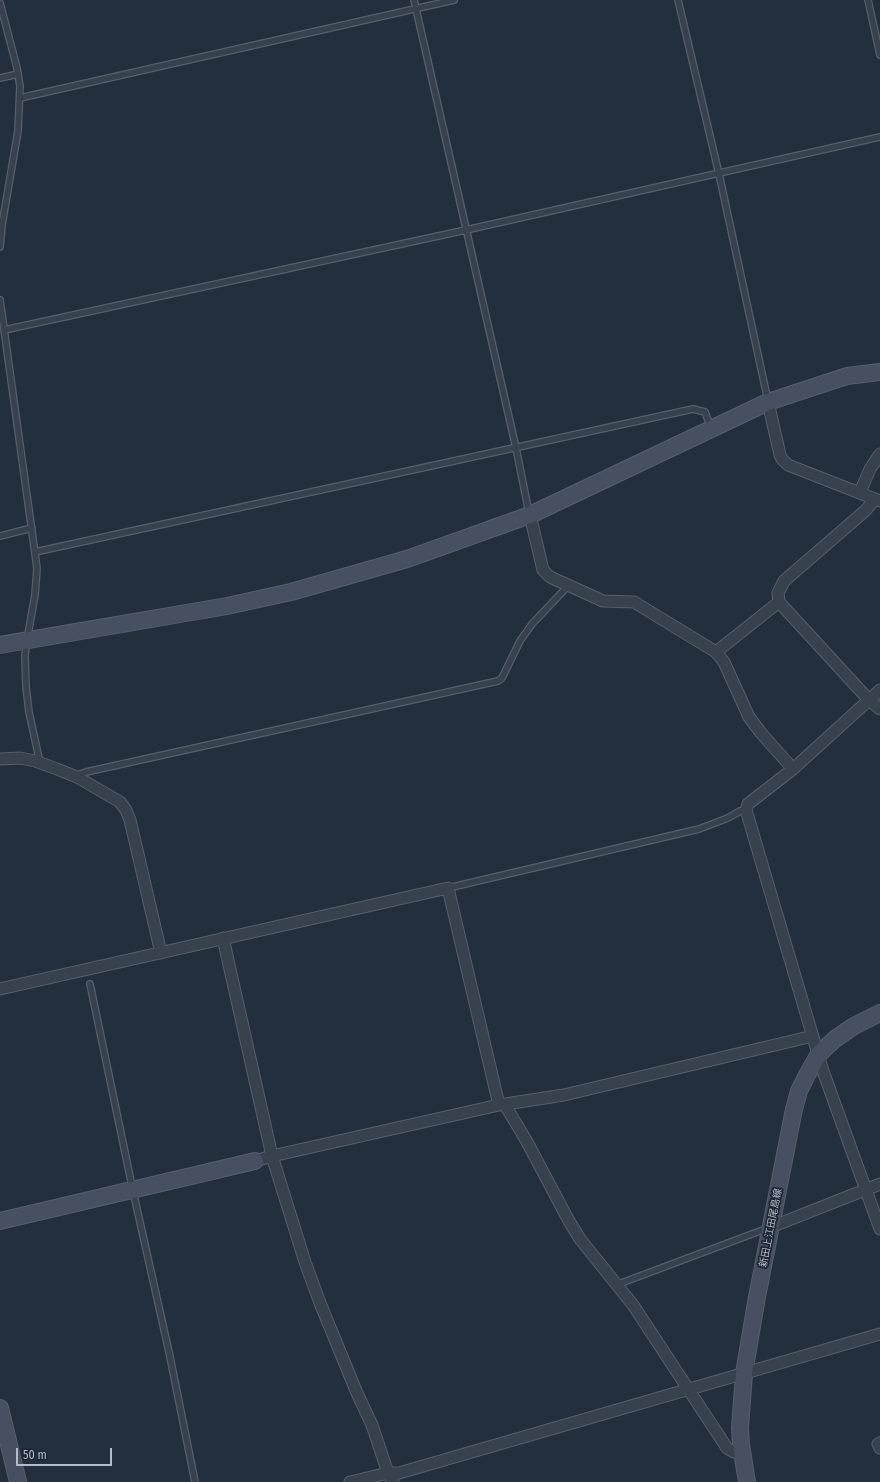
<!DOCTYPE html>
<html>
<head>
<meta charset="utf-8">
<style>
	body { margin:0 }
	#map { position:relative; width:880px; height:1482px; overflow:hidden; background:#242f3e; font-family:"Fira Sans Condensed",sans-serif }
	canvas { display:block }
	.scale { position:absolute; left:16px; top:1448px; width:96px; height:18px; box-sizing:border-box; border:2px solid #b4bcc9; border-top:0; padding-left:5px; font-size:12px; line-height:14px; white-space:nowrap; color:#b4bcc9; -webkit-text-stroke:3px #1d2633; paint-order:stroke }
</style>
</head>
<body>
<div id="map">
<canvas width="880" height="1482"></canvas>
<div class="scale">50 m</div>
</div>
<script>
const g = document.querySelector('canvas').getContext('2d');
g.lineJoin = 'round';
const poly = rows => new Path2D(rows.map(r => 'M' + r).join(''));
function strokePath(path, color, width, dash) { g.strokeStyle = color; g.lineWidth = width; g.lineCap = dash ? 'butt' : 'round'; g.setLineDash(dash || []); g.stroke(path); }
function write(font, color, halo, rows, align = 'center') {
  g.font = font + ' "Fira Sans Condensed","Noto Sans JP",sans-serif'; g.lineWidth = 3.5; g.setLineDash([]); g.textBaseline = 'middle'; g.strokeStyle = halo; g.fillStyle = color; for (const [text, x, y, turn = 0] of rows) {
    g.save(); g.translate(x, y); g.rotate((+turn || 0) * Math.PI / 180); g.textAlign = isNaN(turn) ? turn : align; if (halo) g.strokeText(text, 0, 0); g.fillText(text, 0, 0); g.restore();
  }
}
const lane = poly([
	[414,0,516,448,529,513],
	[678,0,719,174,768,401],
	[868,0,880,55],
	[0,3,17,68,20,86,18,131,2,225,0,247],
	[0,78,18,74],
	[20,98,454,0],
	[0,300,37,568,35,595,27,640,25,656,26,687,29,712,40,763],
	[4,330,466,230,880,137],
	[0,536,32,528],
	[35,552,693,409,705,412,711,428],
	[77,777,80,774,86,772,498,681,502,678,520,641,532,624,568,586],
	[448,888,699,829,728,818,740,811,746,810],
	[90,984,133,1191,169,1352,195,1482],
	[616,1285,768,1228]
]);
const street = poly([
	[768,402,780,455,782,459,788,465,880,501],
	[860,492,870,469,880,454],
	[875,499,866,510,784,581,778,593,779,602,869,700,880,709],
	[530,515,543,570,550,577,603,601,634,602,716,652,724,662,749,717,761,733,793,769],
	[716,652,779,602],
	[880,690,793,769,748,804,746,810,823,1071,880,1229],
	[0,759,20,758,35,761,57,769,77,777,120,802,126,810,130,820,161,953],
	[223,938,272,1156,305,1262,320,1303,357,1393,372,1425,388,1473,393,1482],
	[0,989,448,888,499,1105],
	[505,1105,526,1140,569,1221,580,1239,633,1305,727,1448,734,1452,742,1452],
	[255,1161,272,1156,499,1105,564,1095,813,1036],
	[771,1227,880,1184],
	[880,1443,878,1444,880,1448],
	[350,1482,388,1473,399,1473,880,1334]
]);
const secondary = poly([
	[0,645,227,606,291,592,407,559,530,515,768,402,847,376,880,372],
	[0,1221,255,1161],
	[0,1408,18,1482],
	[747,1482,741,1445,740,1428,744,1373,757,1297,794,1109,799,1091,807,1075,819,1054,835,1039,854,1026,880,1013]
]);
strokePath(lane, '#565f6c', 8);
strokePath(street, '#565f6c', 13);
strokePath(secondary, '#565f6c', 18);
strokePath(lane, '#38414e', 5.5);
strokePath(street, '#38414e', 11);
strokePath(secondary, '#465061', 16);
write('10px', '#b4bcc9', '#1d2633', [
	["新田上江田尾島線",771,1228,-79]
]);
</script>
</body>
</html>
